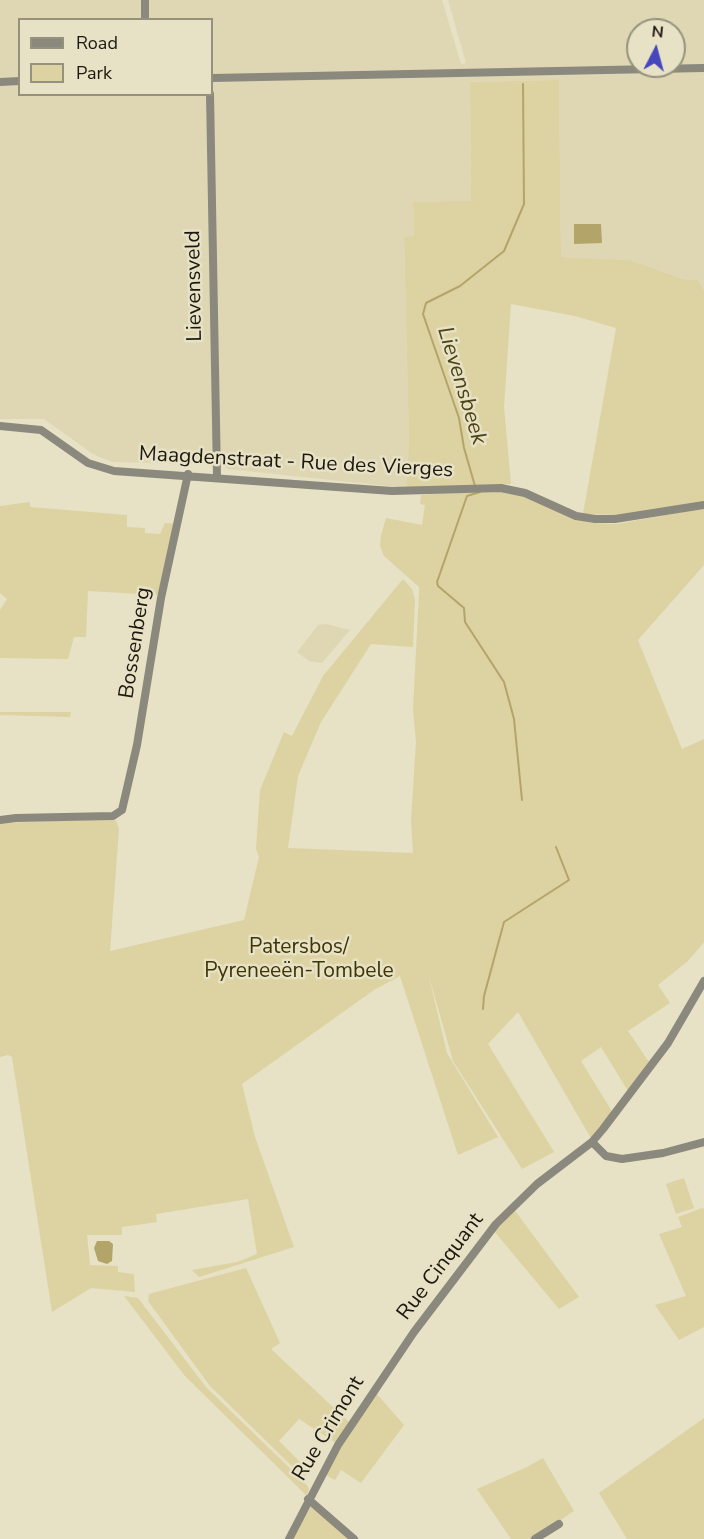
<!DOCTYPE html>
<html>
<head>
<meta charset="utf-8">
<style>
	body { margin:0 }
	#map { position:relative; width:704px; height:1539px; overflow:hidden; background:#e7e1c5; font-family:"Nunito Sans",sans-serif }
	canvas { display:block }
	.legend { position:absolute; left:18px; top:18px; width:195px; height:78px; box-sizing:border-box; background:#e7e1c5; border:2px solid #95917c; margin:0; padding:8px 10px; list-style:none; font-size:18px; color:#1b190f }
	.legend li { display:flex; align-items:center; gap:12px; height:30px }
	.legend b { width:30px; border:2px solid #95917c }
	.north { position:absolute; left:626px; top:18px; width:60px; height:60px; box-sizing:border-box; background:#e7e1c5; border:2px solid #95917c; border-radius:50%; rotate:6deg; font-size:16px; font-weight:700; line-height:24px; text-align:center; color:#1b190f }
	.north::after { content:''; display:block; margin:auto; width:21px; height:27px; background:#4747bd; clip-path:polygon(50% 0,100% 100%,50% 72%,0 100%) }
</style>
</head>
<body>
<div id="map">
<canvas width="704" height="1539"></canvas>
<ul class="legend">
<li><b style="height:8px;background:#8b887d"></b>Road</li>
<li><b style="height:16px;background:#ddd2a2"></b>Park</li>
</ul>
<div class="north">N</div>
</div>
<script>
const g = document.querySelector('canvas').getContext('2d');
g.lineJoin = 'round';
function fillPath(path, color) { g.fillStyle = color; g.fill(path, 'evenodd'); }
const poly = rows => new Path2D(rows.map(r => 'M' + r).join(''));
function strokePath(path, color, width, dash) { g.strokeStyle = color; g.lineWidth = width; g.lineCap = dash ? 'butt' : 'round'; g.setLineDash(dash || []); g.stroke(path); }
function write(font, color, halo, rows, align = 'center') {
  g.font = font + ' "Nunito Sans",sans-serif'; g.lineWidth = 5; g.setLineDash([]); g.textBaseline = 'middle'; g.strokeStyle = halo; g.fillStyle = color; for (const [text, x, y, turn = 0] of rows) {
    g.save(); g.translate(x, y); g.rotate((+turn || 0) * Math.PI / 180); g.textAlign = isNaN(turn) ? turn : align; if (halo) g.strokeText(text, 0, 0); g.fillText(text, 0, 0); g.restore();
  }
}
fillPath(poly([
	[0,0,442,0,461,64,466,63,448,0,704,0,704,291,698,280,683,279,630,260,561,257,559,80,470,82,471,202,413,202,414,237,404,238,409,443,406,488,227,469,223,465,112,462,93,454,44,419,0,419],
	[20,20,212,20,212,94,20,94],
	[638,30,674,30,674,66,638,66],
	[326,624,350,630,322,663,309,661,297,652,318,625]
]), '#dfd7b4');
fillPath(poly([
	[559,80,561,257,630,260,683,279,698,280,704,291,704,502,620,515,583,514,616,328,575,316,511,304,504,407,511,484,406,488,409,443,404,237,414,236,413,202,471,201,470,82],
	[486,489,519,494,591,523,617,524,704,508,704,565,638,640,682,749,704,739,704,942,688,961,658,985,670,1003,628,1031,649,1062,628,1091,601,1047,581,1061,613,1113,592,1140,518,1012,488,1044,554,1152,522,1169,453,1061,428,973,447,1053,498,1137,458,1155,400,976,374,990,242,1084,255,1137,294,1247,199,1277,192,1270,237,1262,257,1254,248,1199,156,1214,157,1222,122,1227,122,1235,87,1235,90,1265,118,1266,118,1272,134,1274,135,1292,91,1288,52,1312,12,1057,8,1055,0,1057,0,823,113,819,116,821,119,828,110,951,244,920,259,857,256,849,260,790,284,732,292,736,323,676,403,579,412,589,415,600,413,647,371,644,321,722,298,776,288,848,413,853,411,821,416,742,413,709,419,592,419,587,384,556,380,546,381,535,386,518,422,525,425,505,420,504,421,495],
	[30,502,30,507,127,515,127,527,145,528,145,533,160,534,165,523,175,524,160,595,88,591,86,637,74,637,68,659,0,658,0,610,7,599,0,593,0,506],
	[0,712,71,712,70,717,0,715],
	[684,1178,694,1208,676,1214,666,1184],
	[513,1208,579,1297,559,1309,494,1231],
	[702,1208,704,1209,704,1327,679,1340,655,1305,686,1296,659,1234,682,1227,678,1217],
	[246,1268,280,1343,271,1349,349,1422,336,1443,299,1419,279,1441,308,1470,304,1478,210,1386,148,1301,149,1294],
	[124,1296,138,1298,206,1387,302,1480,309,1488,307,1496,185,1376],
	[376,1393,404,1425,361,1483,341,1470,335,1480,324,1474],
	[704,1418,704,1539,627,1539,599,1493],
	[543,1458,574,1511,532,1539,511,1539,477,1489,527,1467],
	[312,1505,352,1539,292,1539]
]), '#ddd2a2');
fillPath(poly([
	[574,224,601,224,602,243,574,244],
	[97,1241,109,1241,113,1244,112,1261,107,1264,98,1261,94,1248]
]), '#b3a56a');
strokePath(poly([
	[475,486,464,448,459,418,423,314,426,303,460,286,504,251,524,204,523,84],
	[480,492,467,496,437,582,438,586,464,608,465,622,504,682,514,719,522,800],
	[483,1009,484,996,504,922,569,880,556,847]
]), '#b3a56a', 2);
strokePath(poly([
	[145,0,145,20],
	[212,78,704,68],
	[0,82,20,81],
	[210,94,217,476],
	[0,426,41,430,88,463,114,471,392,491,501,488,525,493,576,516,595,519,615,519,704,505],
	[0,820,16,818,113,816,122,810,137,745,161,598,188,474],
	[592,1142,606,1156,622,1159,663,1153,704,1142],
	[308,1499,354,1539],
	[289,1539,338,1445,414,1332,496,1224,537,1184,592,1142,603,1129,668,1043,704,981],
	[535,1539,559,1524]
]), '#8b887d', 8);
write('21px', '#1b190f', '#e7e1c5', [
	["Lievensveld",195,286,-91],
	["Maagdenstraat - Rue des Vierges",296,463,3],
	["Bossenberg",136,643,-81],
	["Rue Cinquant",441,1267,-53],
	["Rue Crimont",329,1429,-59]
]);
write('21px', '#3f3503', '#e7e1c5', [
	["Patersbos/",299,948],
	["Pyreneeën-Tombele",299,972]
]);
write('italic 22px', '#4d4314', '#e7e1c5', [
	["Lievensbeek",461,386,73]
]);
</script>
</body>
</html>
